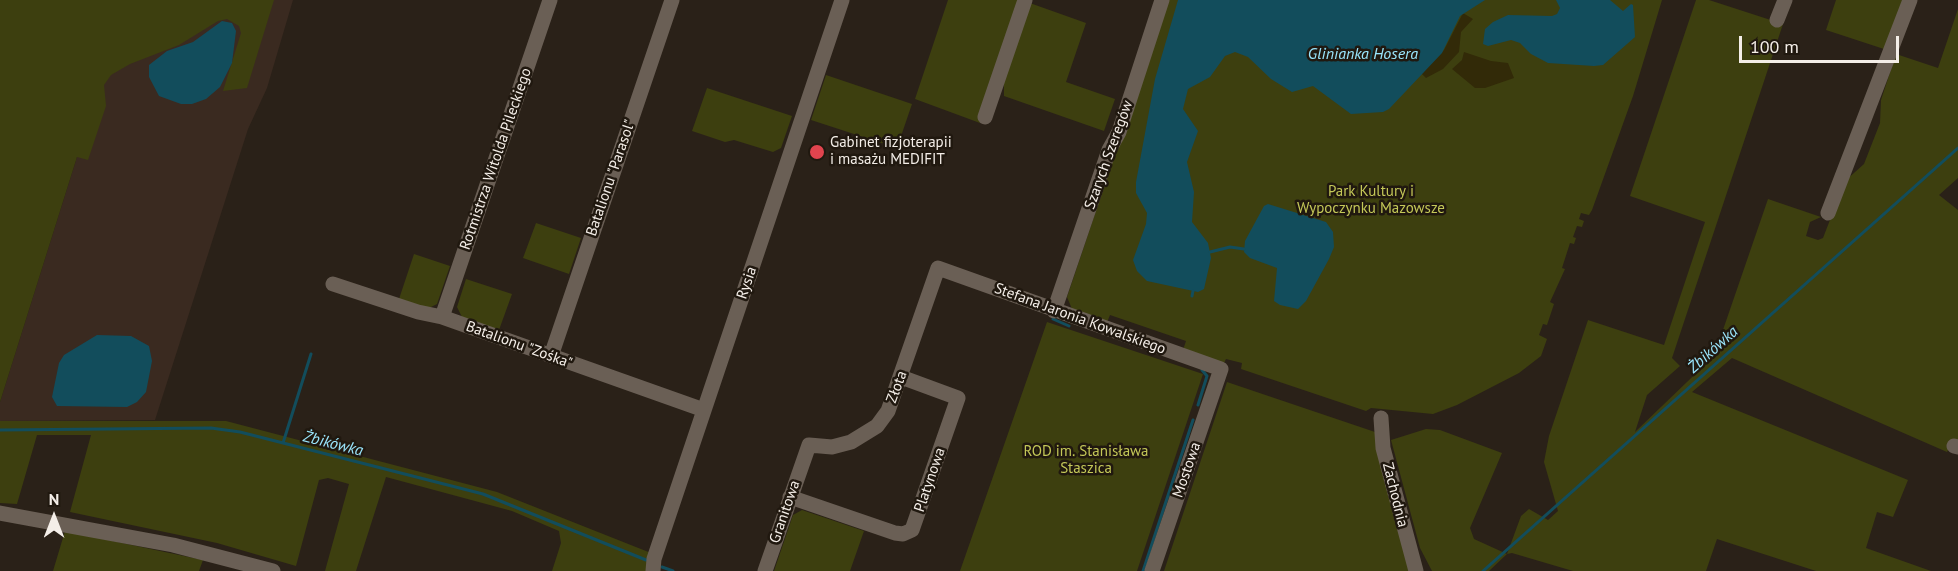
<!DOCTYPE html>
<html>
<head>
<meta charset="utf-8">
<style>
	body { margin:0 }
	#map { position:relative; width:1958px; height:571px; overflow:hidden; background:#2a2118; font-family:"PT Sans",sans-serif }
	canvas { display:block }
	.north { position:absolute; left:24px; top:487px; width:60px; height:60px; -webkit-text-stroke:4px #20180f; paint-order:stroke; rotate:0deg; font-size:16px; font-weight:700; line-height:24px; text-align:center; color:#f4eee8 }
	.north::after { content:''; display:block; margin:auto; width:21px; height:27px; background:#f4eee8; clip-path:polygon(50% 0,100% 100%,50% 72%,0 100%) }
	.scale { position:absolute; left:1739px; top:36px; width:160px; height:27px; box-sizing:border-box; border:3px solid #f4eee8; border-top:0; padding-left:8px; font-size:18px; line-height:21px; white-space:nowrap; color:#f4eee8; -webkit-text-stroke:4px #20180f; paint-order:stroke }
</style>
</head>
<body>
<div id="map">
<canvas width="1958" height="571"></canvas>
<div class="north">N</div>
<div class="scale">100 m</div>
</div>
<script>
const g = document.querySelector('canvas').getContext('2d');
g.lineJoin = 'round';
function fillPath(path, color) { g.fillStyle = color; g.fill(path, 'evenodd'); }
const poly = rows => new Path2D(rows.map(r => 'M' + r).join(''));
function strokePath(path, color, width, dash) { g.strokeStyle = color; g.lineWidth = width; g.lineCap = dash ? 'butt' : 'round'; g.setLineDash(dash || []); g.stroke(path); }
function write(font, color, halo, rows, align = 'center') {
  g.font = font + ' "PT Sans",sans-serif'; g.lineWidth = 5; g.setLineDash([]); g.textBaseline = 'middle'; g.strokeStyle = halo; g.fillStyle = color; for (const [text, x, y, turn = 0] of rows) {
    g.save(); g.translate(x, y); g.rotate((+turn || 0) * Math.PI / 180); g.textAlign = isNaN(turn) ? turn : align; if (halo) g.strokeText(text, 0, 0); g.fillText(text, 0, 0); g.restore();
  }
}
fillPath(poly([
	[51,0,293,0,267,88,248,129,155,420,0,421,0,402,77,157]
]), '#3a2a20');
fillPath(poly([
	[0,0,274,0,247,88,223,91,241,33,239,26,227,19,218,21,179,45,130,64,111,75,104,85,106,106,88,160,77,157,0,402],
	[948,0,1022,0,980,123,915,99],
	[1167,0,1662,0,1633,96,1592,210,1589,215,1581,213,1579,219,1584,221,1582,227,1577,226,1573,237,1576,238,1574,244,1570,243,1562,268,1565,269,1550,302,1554,304,1547,325,1543,324,1539,335,1547,339,1541,356,1519,373,1457,405,1433,414,1371,408,1366,411,1241,369,1242,363,1226,359,1224,363,1183,350,1186,341,1110,315,1106,325,1072,309,1067,297],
	[1696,0,1709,0,1783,24,1672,358,1680,366,1647,395,1635,432,1714,356,1768,199,1821,217,1810,222,1806,236,1818,240,1823,238,1845,181,1864,164,1880,123,1881,100,1896,54,1938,68,1958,9,1958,178,1939,195,1958,210,1958,444,1953,442,1947,452,1732,358,1692,392,1908,480,1893,517,1877,512,1866,548,1931,571,1816,571,1717,539,1706,571,1573,571,1512,553,1507,554,1489,571,1432,571,1420,548,1391,440,1426,429,1440,430,1502,453,1470,528,1474,539,1507,554,1521,516,1529,509,1548,520,1558,511,1544,462,1549,436,1588,320,1664,345,1705,222,1630,196],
	[1836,0,1903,0,1887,50,1826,30],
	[1027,2,1086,23,1066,82,1115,99,1104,131,1004,96,1004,76],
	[826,75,912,104,897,148,811,120],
	[707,88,792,116,781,148,773,152,734,140,725,142,692,131],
	[536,223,581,238,569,274,523,258],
	[414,254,450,266,437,304,427,309,399,299],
	[466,279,512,294,499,330,462,317,457,307],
	[1047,322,1203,374,1137,571,960,571],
	[1227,382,1375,432,1410,571,1164,571],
	[0,421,226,421,497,492,651,553,647,571,552,571,561,543,559,531,512,511,386,477,356,571,325,571,349,484,328,478,319,480,296,566,217,543,70,512,91,435,37,435,17,504,0,503],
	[802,510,864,531,850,571,774,571,793,515],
	[65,531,203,560,199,571,53,571]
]), '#3d3f0f');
fillPath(poly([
	[1463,13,1473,19,1461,32,1459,52,1443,69,1426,78,1421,73,1444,50],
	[1464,52,1491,61,1508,63,1514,78,1485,88,1475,88,1452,69,1462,60]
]), '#322a08');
fillPath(poly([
	[1178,0,1485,0,1460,16,1442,53,1389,109,1383,112,1351,114,1313,86,1292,92,1271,79,1248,57,1235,52,1225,56,1210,77,1188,89,1183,109,1198,131,1187,162,1194,192,1192,222,1208,243,1211,258,1204,289,1198,292,1147,281,1137,271,1133,260,1146,224,1147,213,1136,193,1136,182,1155,79],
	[1556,0,1610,0,1623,11,1631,4,1633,5,1635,37,1603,65,1594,66,1548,63,1531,54,1520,43,1511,40,1488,46,1483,44,1485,29,1493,22,1508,15,1552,16,1557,14,1560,8],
	[222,21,232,23,236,31,232,63,220,87,206,99,192,104,181,104,159,96,149,77,149,65,167,51,193,42],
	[1268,204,1326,222,1333,232,1334,247,1329,259,1306,301,1298,309,1280,305,1274,301,1277,268,1250,258,1244,252,1245,241,1264,206],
	[97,335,131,336,149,346,152,361,146,392,137,402,127,407,57,406,52,397,59,363,64,355]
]), '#124d5c');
strokePath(poly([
	[1210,252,1230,247,1244,249],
	[1192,296,1193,291],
	[1053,319,1069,326],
	[1198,405,1207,376,1202,370],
	[0,430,211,428,240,432,483,494,646,560],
	[283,443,311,354],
	[662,567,673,571],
	[1143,571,1193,420],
	[1483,571,1958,148]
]), '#124d5c', 3);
strokePath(poly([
	[1777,20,1785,0],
	[985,117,1025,0],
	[1828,213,1910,0],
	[333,284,418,312,442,317,704,410],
	[1054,311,1109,150,1119,132,1162,0],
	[442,317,550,0],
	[551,356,672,0],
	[1381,418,1383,448,1416,571],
	[1954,446,1958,447],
	[790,497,895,533,903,534,912,530,958,398,901,377],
	[0,513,173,545,273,571],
	[653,571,654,559,842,0],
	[765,571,809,445,832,447,851,442,877,426,888,411,938,268,1221,369,1152,571]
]), '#6a5f55', 15);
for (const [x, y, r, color] of [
	[817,152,8,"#e0444e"]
]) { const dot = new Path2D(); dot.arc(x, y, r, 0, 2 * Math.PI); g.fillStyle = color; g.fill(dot); strokePath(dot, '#20180f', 2); }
write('15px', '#f4eee8', '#20180f', [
	["Gabinet fizjoterapii",830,143],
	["i masażu MEDIFIT",830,160]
], 'left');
write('15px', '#f4eee8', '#20180f', [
	["Szarych Szeregów",1109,155,-70],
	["Rotmistrza Witolda Pileckiego",496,159,-71],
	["Batalionu \"Parasol\"",611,178,-71],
	["Rysia",747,283,-71],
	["Stefana Jaronia Kowalskiego",1080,319,20],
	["Batalionu \"Zośka\"",519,345,20],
	["Złota",897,387,-70],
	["Mostowa",1187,470,-71],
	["Platynowa",930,480,-71],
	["Zachodnia",1395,495,76],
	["Granitowa",785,512,-71]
]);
write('15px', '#c4c858', '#20180f', [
	["Park Kultury i",1371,192],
	["Wypoczynku Mazowsze",1371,209],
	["ROD im. Stanisława",1086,452],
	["Staszica",1086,469]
]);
write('italic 16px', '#9ae5fc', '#20180f', [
	["Glinianka Hosera",1363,54],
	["Żbikówka",1713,350,-42],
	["Żbikówka",333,444,14]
]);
</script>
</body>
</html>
